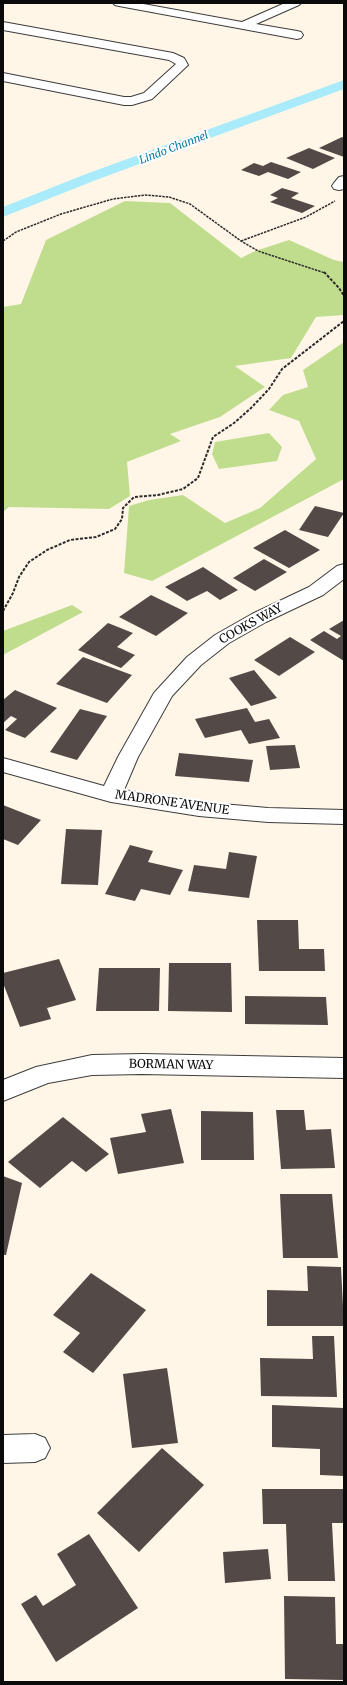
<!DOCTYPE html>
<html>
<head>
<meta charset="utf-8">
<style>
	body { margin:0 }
	#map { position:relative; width:347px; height:1685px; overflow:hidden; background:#fff6e8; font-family:Merriweather,serif }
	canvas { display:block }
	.frame { position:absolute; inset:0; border:4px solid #0a0a0a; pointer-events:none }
</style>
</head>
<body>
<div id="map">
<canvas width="347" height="1685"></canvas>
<div class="frame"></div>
</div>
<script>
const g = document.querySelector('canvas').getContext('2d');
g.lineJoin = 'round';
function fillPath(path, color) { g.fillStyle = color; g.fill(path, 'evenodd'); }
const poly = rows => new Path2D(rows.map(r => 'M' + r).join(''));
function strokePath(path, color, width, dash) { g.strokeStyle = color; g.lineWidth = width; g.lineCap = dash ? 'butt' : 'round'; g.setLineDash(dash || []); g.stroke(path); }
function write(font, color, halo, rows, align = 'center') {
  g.font = font + ' Merriweather,serif'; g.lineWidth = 4; g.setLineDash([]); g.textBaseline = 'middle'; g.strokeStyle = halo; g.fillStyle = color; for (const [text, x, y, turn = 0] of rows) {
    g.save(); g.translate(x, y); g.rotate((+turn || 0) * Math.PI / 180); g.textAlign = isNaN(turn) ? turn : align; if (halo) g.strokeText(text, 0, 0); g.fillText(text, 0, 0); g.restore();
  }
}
fillPath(poly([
	[125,201,170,203,241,258,255,251,289,240,334,260,344,262,344,315,316,317,291,358,235,366,265,387,220,417,170,434,181,441,127,462,130,496,109,509,9,507,3,512,3,307,21,304,46,240],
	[344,342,344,479,152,581,124,573,129,506,149,500,183,495,225,523,260,508,316,459,299,421,269,410,283,395,308,387,303,370],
	[269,433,282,447,277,461,219,469,212,454,215,442],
	[72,605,83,612,3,655,3,631]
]), '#c0dd8e');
fillPath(poly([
	[344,80,344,89,96,180,3,217,3,207,86,174,344,80]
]), '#a9ebfa');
fillPath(poly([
	[342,137,344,138,344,157,319,148],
	[309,148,335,158,313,169,286,158],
	[271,162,301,172,288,179,268,172,259,176,241,170,254,163,263,166],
	[282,188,299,193,291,198,315,206,302,213,270,202,278,198,270,195],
	[315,506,344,513,328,537,299,530],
	[285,530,320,550,289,568,253,548],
	[264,559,287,572,255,591,233,578],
	[203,567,238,590,220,600,207,591,187,601,165,587],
	[151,595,188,613,156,636,119,617],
	[344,620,344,661,310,640,324,631,337,639,341,636,329,629],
	[108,623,133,633,117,647,135,655,121,668,78,650],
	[290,637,315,652,279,676,254,660],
	[83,657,132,675,107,703,56,684],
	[254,670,277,698,251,706,229,678],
	[15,690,57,708,25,738,5,730,17,719,11,716,3,723,3,700],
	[247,708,255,722,269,719,280,738,249,744,241,730,205,738,195,719],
	[80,709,107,716,77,760,50,752],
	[295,745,300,768,270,770,266,746],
	[179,753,253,760,249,782,175,776],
	[3,805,41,820,18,845,3,839],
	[66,829,102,830,98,885,61,884],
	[130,845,153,851,148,862,183,870,170,895,141,889,135,901,105,894],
	[229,852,257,856,249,898,188,891,194,865,226,869],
	[257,920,298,920,299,949,324,949,325,971,259,971],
	[59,959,76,1000,47,1008,51,1019,20,1027,3,983,3,973],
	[169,963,231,963,232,1012,168,1011],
	[99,968,160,968,159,1011,96,1011],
	[245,996,326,997,328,1025,245,1024],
	[171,1109,184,1163,118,1174,110,1138,146,1132,141,1114],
	[276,1110,304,1110,306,1130,331,1129,335,1168,281,1169],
	[201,1111,253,1112,254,1160,201,1160],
	[63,1117,109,1154,86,1172,72,1161,40,1188,8,1162],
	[3,1176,22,1183,6,1255,3,1255],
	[280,1194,332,1194,338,1258,283,1258],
	[307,1266,341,1267,344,1326,267,1326,267,1290,308,1291],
	[91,1273,146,1310,93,1373,63,1352,80,1333,53,1315],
	[312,1336,334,1336,337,1397,261,1396,260,1358,313,1359],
	[167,1368,178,1443,132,1448,123,1374],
	[272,1405,344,1408,344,1476,320,1475,320,1449,272,1447],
	[162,1448,204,1485,139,1552,97,1513],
	[262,1489,344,1489,344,1523,332,1523,335,1581,288,1581,286,1524,263,1524],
	[89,1534,138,1608,56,1662,21,1604,36,1595,43,1606,76,1585,57,1554],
	[268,1549,271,1579,225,1583,223,1552],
	[284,1596,335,1597,336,1644,344,1644,344,1680,285,1679]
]), '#534946');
const minor = poly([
	[113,3,138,3,242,22,285,3,301,3,299,5,256,24,297,31,301,32,303,35,301,38,297,39,119,6,115,5,113,3],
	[3,22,173,53,184,58,188,65,152,99,132,105,124,105,3,81,3,73,124,97,131,97,144,93,176,64,169,60,3,30,3,22],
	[344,176,344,189,339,190,334,189,332,186,334,183,339,177,344,176],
	[344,564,344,579,323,595,266,622,229,643,201,665,172,696,138,757,124,790,199,802,268,808,344,810,344,824,268,822,199,816,111,802,3,772,3,758,104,786,118,757,154,693,187,657,215,635,252,614,309,587,337,566,344,564],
	[142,1054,344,1058,344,1078,142,1074,92,1075,48,1083,3,1101,3,1080,36,1067,92,1055,142,1054],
	[35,1434,45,1438,50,1448,45,1458,35,1462,3,1463,3,1435,35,1434]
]);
strokePath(minor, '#3d3d3d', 2);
strokePath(poly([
	[3,241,16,232,61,214,113,199,145,195,169,197,190,204,241,241,258,251,325,273],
	[241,241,306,217,335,201]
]), '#2c2c2c', 1.5, [2.5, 1]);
strokePath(poly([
	[324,272,339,288,344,296],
	[3,611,13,593,19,577,29,562,47,550,70,540,96,537,115,529,122,519,123,508,134,497,158,495,183,489,198,478,213,437,234,423,251,408,269,389,282,369,344,321]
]), '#2c2c2c', 2, [3, 1.5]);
fillPath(minor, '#fff');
write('italic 11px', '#0d7da2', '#fff', [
	["Lindo Channel",174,148,-21]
]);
write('12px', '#0a0a0a', '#fff', [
	["COOKS WAY",251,624,-29],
	["MADRONE AVENUE",172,803,8],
	["BORMAN WAY",171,1065,1]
]);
</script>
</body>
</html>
